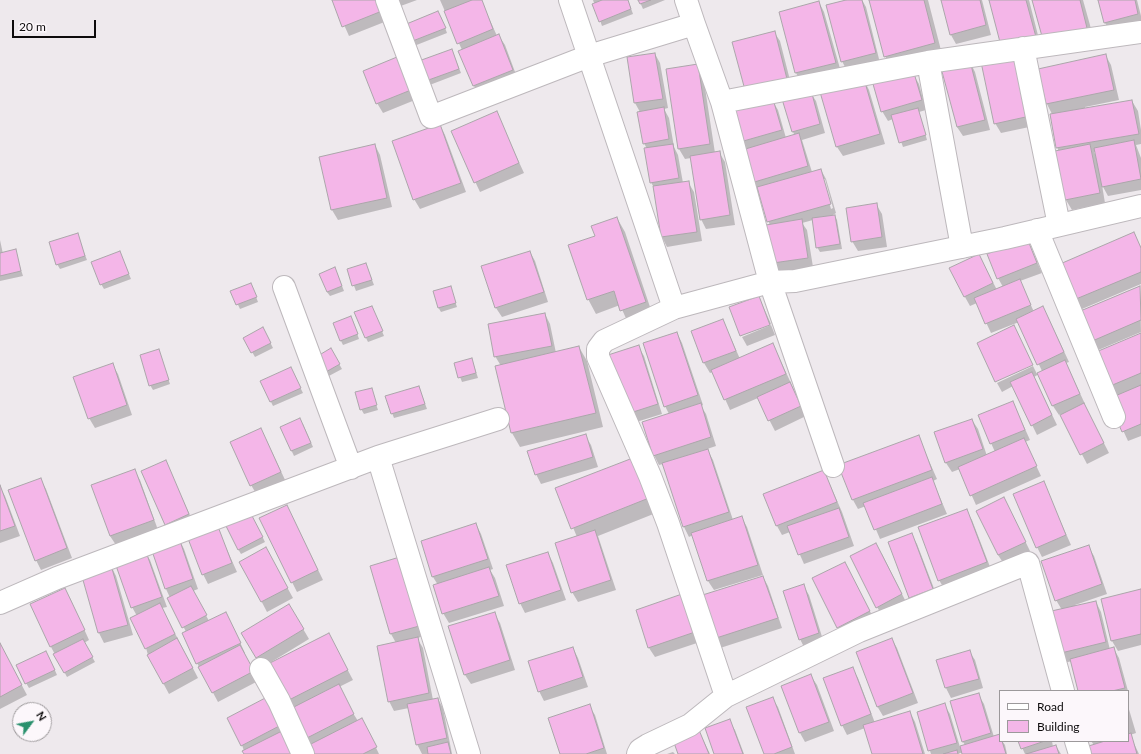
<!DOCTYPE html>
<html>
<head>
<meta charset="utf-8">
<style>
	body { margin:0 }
	#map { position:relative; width:1141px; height:754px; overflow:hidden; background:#eee9ed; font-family:Lato,sans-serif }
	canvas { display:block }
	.legend { position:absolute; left:999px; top:690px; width:130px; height:52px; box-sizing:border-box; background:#fcf7fb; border:1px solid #9c999b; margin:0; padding:5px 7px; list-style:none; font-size:12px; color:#0d0b0c }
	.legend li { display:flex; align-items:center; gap:8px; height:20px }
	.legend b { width:20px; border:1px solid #9c999b }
	.north { position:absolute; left:12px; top:702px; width:40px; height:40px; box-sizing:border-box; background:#fcf7fb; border:1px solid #9c999b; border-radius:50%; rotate:58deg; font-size:11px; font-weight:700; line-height:16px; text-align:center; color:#0d0b0c }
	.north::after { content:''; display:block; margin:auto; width:14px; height:18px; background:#29906d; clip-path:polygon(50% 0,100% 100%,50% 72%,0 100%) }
	.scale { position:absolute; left:12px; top:20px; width:84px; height:18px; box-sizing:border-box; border:2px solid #0d0b0c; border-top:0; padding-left:5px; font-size:12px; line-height:14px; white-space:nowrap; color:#0d0b0c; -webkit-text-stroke:3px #fcf7fb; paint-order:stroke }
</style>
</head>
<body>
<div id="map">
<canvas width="1141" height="754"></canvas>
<ul class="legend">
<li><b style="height:5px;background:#fff"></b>Road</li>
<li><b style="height:11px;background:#f4b6e8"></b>Building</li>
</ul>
<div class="north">N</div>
<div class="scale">20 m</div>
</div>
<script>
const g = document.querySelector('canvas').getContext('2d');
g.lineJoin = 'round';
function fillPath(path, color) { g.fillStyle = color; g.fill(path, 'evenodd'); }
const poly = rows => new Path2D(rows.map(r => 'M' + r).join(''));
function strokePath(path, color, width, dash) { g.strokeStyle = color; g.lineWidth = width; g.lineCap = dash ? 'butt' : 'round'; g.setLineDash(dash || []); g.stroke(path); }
fillPath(poly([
	[333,0,384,0,392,19,349,36],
	[395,0,417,0,398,7],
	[440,0,481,0,497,36,499,36,505,45,518,80,479,95,474,86,462,50],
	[593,0,628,0,633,14,602,26],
	[639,0,665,0,643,9],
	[850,0,862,0,866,7,880,63,847,71,842,61],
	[870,0,928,0,943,58,893,71,885,56],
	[942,0,982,0,991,35,956,44,951,35],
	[990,0,1029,0,1041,47],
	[1033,0,1083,0,1095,43],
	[1099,0,1137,0,1141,16,1141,24,1111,32,1105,23],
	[819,2,824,12,841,72,801,82,796,73],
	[441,17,447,33,414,46,405,26],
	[774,32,780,41,792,88,745,89],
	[452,50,461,73,427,86,424,81],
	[655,54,660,63,668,108,664,109,669,118,674,147,678,155,683,183,688,182,694,192,702,241,667,247,662,237,654,188,651,182,647,149,644,143,640,112,635,103,628,58],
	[1106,56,1111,65,1119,100,1085,107,1085,109,1132,101,1138,111,1141,130,1141,144,1136,145,1141,158,1141,190,1108,196,1102,185,1105,203,1072,210,1066,200,1056,152,1059,152,1057,147,1052,114,1047,104,1039,69],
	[1094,152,1096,152,1097,158],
	[397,58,415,100,383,113,377,103],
	[970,62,975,72,990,130,963,136,957,127],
	[983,63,1034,126,1001,133,995,123],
	[697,65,703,75,715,153,719,152,725,162,735,225,706,229,701,219,691,158,685,159,679,149,667,70],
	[913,74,919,84,926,110,919,112,927,140,903,147,893,119,888,121,882,111],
	[864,80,869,90,885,144,843,156,837,147,822,93],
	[810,92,816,101,825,133,802,140,812,172,821,170,826,179,836,213,830,217,835,216,837,220,842,249,820,252,817,247,813,220,802,223,807,230,813,267,773,273,770,226,760,192,758,192,752,182,741,141,772,100,778,110,786,138,795,136,793,132],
	[823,179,825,179,833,208,831,209],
	[496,112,524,173,480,192,452,132],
	[440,125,445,135,466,192,420,209,414,199],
	[375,145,380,155,392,207,338,220,332,210,320,157],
	[876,204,882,214,887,247,858,251,852,241],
	[617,218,625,232,653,316,629,325,620,305,596,314,588,299,596,237],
	[77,234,87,260,60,269,57,264],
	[1134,234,1141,247,1141,284,1082,309,1076,299],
	[1027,239,1042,273,1020,281,1034,312,1043,308,1048,317,1069,362,1066,363,1085,404,1084,404,1109,453,1087,464,1061,414,1059,415,1053,406,1039,374,1034,377,1057,425,1037,435,1013,386,1002,392,997,383,1033,366,1037,374,1042,371,1019,322,991,333,977,303,970,306,965,297,979,255,997,290,1003,287,998,278],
	[0,240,3,254,15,251,23,276,0,281],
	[530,252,535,261,548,302,502,317,496,308],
	[122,257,131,279,104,289,101,284],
	[366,264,374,285,356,291,348,270],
	[335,268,344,291,330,296,327,292],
	[450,287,457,307,441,312,438,307],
	[1140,287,1141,332,1096,351,1091,341],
	[253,289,258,302,240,309,232,292],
	[759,297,771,324,741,335],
	[372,307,384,336,368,342,366,338],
	[545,314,550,324,556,353,579,347,587,361,603,427,520,447,512,433,496,367,501,366,495,356],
	[723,320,740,359,773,344,806,416,775,431,758,398,730,410,713,372,710,373,704,363,692,332],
	[353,321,359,339,343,345,341,341],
	[771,325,775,335,747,346,742,337],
	[263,328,273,348,255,357,244,338],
	[677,333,682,343,703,405,701,406,706,414,716,446,707,449,713,460,733,520,742,518,747,527,763,575,714,590,708,581,693,535,689,537,684,527,663,464,659,465,654,455,669,414,665,406],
	[1141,335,1141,436,1128,441,1104,389],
	[638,346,644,356,662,414,633,423],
	[158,350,170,384,153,390,150,385],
	[331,350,342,369,327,377,317,357],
	[472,359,478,378,462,382,455,364],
	[112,364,118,374,132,415,95,428,89,418],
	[293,373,303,393,273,406,271,402],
	[419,387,427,409,394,418,392,413],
	[371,389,378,410,364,414,361,409],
	[1013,402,1030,440,1025,442,1041,476,976,505,960,469,952,472,946,463,936,433,972,420,978,429,987,456,995,452,979,416],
	[303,424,313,447,294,456,281,428],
	[585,435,591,445,598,467,541,484,536,474],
	[918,436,937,479,933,481,947,514,880,539,866,506,858,509,853,500],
	[266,439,286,482,257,495,251,485],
	[637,457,661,511,598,536,616,590,578,602,572,592,577,537,557,489],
	[165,461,194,524,171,534,166,524],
	[134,470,140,480,158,530,116,545,110,536],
	[824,471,842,512,854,546,804,564,790,532,782,535,777,526,764,495],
	[41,480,46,489,72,558,41,570,36,560],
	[1043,482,1071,545,1042,557,1037,547],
	[0,487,5,496,20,536,0,543],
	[1004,498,1030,551,1004,564,998,555],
	[966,510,972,520,992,572,945,590,939,580],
	[292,516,323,580,297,592,292,582],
	[253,518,265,542,241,554,238,549],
	[476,524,481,534,493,569,490,570,495,578,504,606,449,623,443,613,438,585,433,577],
	[216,525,237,572,208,584,203,574],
	[911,534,917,544,938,599,916,608,910,598,889,542],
	[179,539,184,549,198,589,193,591,209,621,231,623,245,653,244,653,258,681,218,702,197,663,186,632,166,589,152,549],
	[1088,546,1094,556,1107,594,1075,605,1075,607,1096,602,1101,612,1110,650,1114,649,1119,658,1128,691,1079,691,1072,661,1064,663,1062,610,1056,600],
	[144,551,150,560,167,607,162,608,198,678,169,694,148,655,137,616,132,607],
	[548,553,553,563,566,600,525,613,520,603],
	[882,554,907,604,883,617,877,607],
	[271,558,293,598,267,612,241,562],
	[845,563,875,621,843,637,814,578],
	[111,566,116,576,133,635,104,643,99,633,82,574],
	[371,566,428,635,417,638,423,648,433,700,438,699,443,708,452,754,422,754,417,744,409,708,394,711,389,701,396,643,391,634],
	[763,577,768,586,782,628,714,650,708,641],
	[803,585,809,595,824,643,805,649,800,639],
	[1141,591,1141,645,1118,651,1112,641,1102,600],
	[70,598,89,640,84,643,95,662,67,677,51,647],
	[289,605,309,639,268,664,334,644,353,680,339,687,351,710,358,721,367,729,379,754,313,754,242,633],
	[687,605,700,642,655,657,649,648],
	[494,613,500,623,515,670,471,684,465,675,450,627],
	[892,639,897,648,918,703,883,716,877,706],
	[0,644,27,695,0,709],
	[573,648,578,658,588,687,544,701,539,691],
	[969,651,975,660,983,688,951,698,946,688,938,660],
	[49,657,57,675,29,688,26,683],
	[852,668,858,678,875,723,910,712,915,722,925,754,873,754,865,728,847,735,842,725],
	[811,676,817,685,834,731,805,742,800,733],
	[978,694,984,704,994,737,1000,737,1000,741,1002,741,1005,745,1007,754,963,754,963,752,958,754,931,754,918,712,944,704,950,714,960,747,965,745,963,742],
	[268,698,298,754,245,754,242,745],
	[772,698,778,707,795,754,765,754],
	[589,706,595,715,607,754,561,754],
	[1128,706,1136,733,1130,735,1139,754,1085,754,1094,745,1091,741,1128,741],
	[729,721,735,730,744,754,716,754],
	[699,731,710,754,679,754],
	[1019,741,1052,741,1053,747,1056,746,1061,754,1025,754],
	[673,752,675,754,667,754]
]), '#0003');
const building = poly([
	[332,0,383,0,387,9,342,27,332,0],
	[472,0,482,0,493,29,457,44,444,11,472,0],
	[602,0,628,0,631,9,599,22,592,4,602,0],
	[638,0,651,0,640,4,638,0],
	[846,0,862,0,876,53,841,62,826,5,846,0],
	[869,0,924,0,935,43,884,57,869,0],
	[941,0,980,0,986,25,950,35,941,0],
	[989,0,1026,0,1036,37,1001,46,989,0],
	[1032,0,1080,0,1087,28,1043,40,1032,0],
	[1098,0,1135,0,1138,14,1104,23,1098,0],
	[819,1,836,63,795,73,779,12,819,1],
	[438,11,446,28,410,42,404,25,438,11],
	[775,31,787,79,745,90,732,42,775,31],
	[499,34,513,70,473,86,458,51,499,34],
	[452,49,459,69,423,82,416,62,452,49],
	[655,53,663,99,634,103,627,57,655,53],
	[1106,54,1114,90,1046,104,1038,69,1106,54],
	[1017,55,1030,116,994,124,981,62,1017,55],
	[397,57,411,90,376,104,363,71,397,57],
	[970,61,985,120,957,127,941,68,970,61],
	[698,64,710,144,678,149,666,69,698,64],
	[914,73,922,100,881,112,873,84,914,73],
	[864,79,880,134,836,147,820,92,864,79],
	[811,90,820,124,792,132,782,99,811,90],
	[773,99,782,130,740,142,731,111,773,99],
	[1132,100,1139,134,1056,148,1050,114,1132,100],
	[664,107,669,139,643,144,637,112,664,107],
	[918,108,926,135,899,143,891,115,918,108],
	[497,111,519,163,474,183,451,131,497,111],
	[440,124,461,183,413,200,392,141,440,124],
	[799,133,808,166,751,183,742,150,799,133],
	[1134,140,1141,179,1102,187,1094,148,1134,140],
	[375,144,387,198,331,210,319,157,375,144],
	[673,144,679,178,650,183,644,148,673,144],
	[1090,144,1100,193,1065,200,1055,151,1090,144],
	[720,151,730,215,700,220,690,156,720,151],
	[821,169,831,204,767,222,757,187,821,169],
	[689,181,697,232,661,237,653,186,689,181],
	[877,203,882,237,851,242,846,208,877,203],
	[835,215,840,244,816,248,812,218,835,215],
	[617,217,646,302,620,311,614,291,587,300,568,245,595,236,591,226,617,217],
	[802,219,808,258,766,264,760,226,802,219],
	[1134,232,1141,248,1141,272,1076,299,1060,264,1134,232],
	[78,233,85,256,56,265,49,242,78,233],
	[1027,238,1037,263,997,279,987,254,1027,238],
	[16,249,21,271,0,276,0,253,16,249],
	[120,251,129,274,100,285,91,262,120,251],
	[530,251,544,292,495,308,481,266,530,251],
	[979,254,993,283,964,297,949,268,979,254],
	[366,263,372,280,352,286,347,269,366,263],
	[335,267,342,286,327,292,319,274,335,267],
	[1020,279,1031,305,985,324,974,298,1020,279],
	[251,283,257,297,236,305,230,291,251,283],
	[451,286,456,303,438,308,433,291,451,286],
	[1140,286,1141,320,1090,342,1078,312,1140,286],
	[759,296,770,325,740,336,729,307,759,296],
	[372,306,383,331,365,338,354,312,372,306],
	[1043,306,1064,352,1037,365,1016,319,1043,306],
	[545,313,552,346,494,357,488,324,545,313],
	[351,316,358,334,340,341,333,323,351,316],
	[723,319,736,351,703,363,691,331,723,319],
	[1014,325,1033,365,995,382,977,343,1014,325],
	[263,327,271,343,251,353,243,338,263,327],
	[677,332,698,395,664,407,643,343,677,332],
	[1141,333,1141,373,1103,389,1089,355,1141,333],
	[773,343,786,374,724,400,711,370,773,343],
	[639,345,658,404,627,414,608,355,639,345],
	[579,346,596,413,511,433,495,366,579,346],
	[331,348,340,364,324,373,316,357,331,348],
	[159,349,169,380,149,386,140,355,159,349],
	[472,358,476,373,458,378,454,363,472,358],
	[1065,360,1080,394,1052,406,1037,373,1065,360],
	[113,363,127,405,88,419,73,377,113,363],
	[291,367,301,388,270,402,260,381,291,367],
	[1032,372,1052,415,1031,426,1010,382,1032,372],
	[790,382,801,406,768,421,757,397,790,382],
	[1141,385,1141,424,1122,432,1108,399,1141,385],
	[419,386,425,404,391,414,385,396,419,386],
	[372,388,377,405,360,410,355,392,372,388],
	[1013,401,1025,430,990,444,978,415,1013,401],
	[701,403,711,437,653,456,642,422,701,403],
	[1084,403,1104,443,1080,455,1060,415,1084,403],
	[300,418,311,443,291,451,280,427,300,418],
	[972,419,983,449,945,463,934,432,972,419],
	[261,428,281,472,250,486,230,442,261,428],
	[586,434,593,457,535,475,527,451,586,434],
	[919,435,932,470,852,500,838,465,919,435],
	[1024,438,1037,466,970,496,958,467,1024,438],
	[708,449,729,512,683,527,662,463,708,449],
	[638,456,654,496,571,529,555,488,638,456],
	[166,460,189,514,165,525,141,471,166,460],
	[135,469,154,520,110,536,91,485,135,469],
	[824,470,837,502,776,526,763,494,824,470],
	[932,477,942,504,874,530,863,503,932,477],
	[41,478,67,548,35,561,8,490,41,478],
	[1044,481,1066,535,1036,548,1013,494,1044,481],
	[0,485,15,526,0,531,0,485],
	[1004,497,1026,542,998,555,976,511,1004,497],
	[287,505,318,570,291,583,259,518,287,505],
	[839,508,849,537,798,555,787,526,839,508],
	[967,509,987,562,938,581,918,527,967,509],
	[250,512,263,537,238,550,225,524,250,512],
	[742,516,758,565,707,581,691,533,742,516],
	[476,523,488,559,432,577,421,541,476,523],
	[217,524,232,563,202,575,187,536,217,524],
	[595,530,611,580,571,593,555,543,595,530],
	[912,533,933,589,909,598,888,542,912,533],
	[179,538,193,579,165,589,151,548,179,538],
	[876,543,902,594,876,608,850,556,876,543],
	[1089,545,1102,584,1055,601,1041,561,1089,545],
	[266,547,288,588,261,602,239,562,266,547],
	[145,549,162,597,131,608,114,560,145,549],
	[548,552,561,590,519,604,506,565,548,552],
	[403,556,423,625,390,634,370,566,403,556],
	[845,562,870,611,837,628,812,578,845,562],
	[111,565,128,625,98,633,81,573,111,565],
	[489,567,499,596,442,614,433,585,489,567],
	[763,576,778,618,707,641,693,598,763,576],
	[804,584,819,633,799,640,783,591,804,584],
	[191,586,207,615,182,628,167,598,191,586],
	[65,588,85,630,50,647,30,604,65,588],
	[1141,589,1141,634,1111,641,1101,599,1141,589],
	[682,594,695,632,648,648,636,610,682,594],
	[1096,601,1106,642,1057,654,1047,612,1096,601],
	[160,603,175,634,145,649,130,618,160,603],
	[289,604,304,629,256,658,241,633,289,604],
	[226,612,241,643,196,664,182,633,226,612],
	[495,612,510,660,464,675,448,626,495,612],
	[329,633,348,670,285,702,266,665,329,633],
	[418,637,429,693,388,702,377,646,418,637],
	[177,638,193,668,163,684,147,655,177,638],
	[892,638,913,693,877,707,856,652,892,638],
	[83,639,93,657,64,673,53,654,83,639],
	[0,643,22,685,0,697,0,643],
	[240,645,254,671,212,693,198,667,240,645],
	[573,647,583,677,538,692,528,661,573,647],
	[1114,647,1125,688,1112,691,1078,691,1070,659,1114,647],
	[970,650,979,679,945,688,936,660,970,650],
	[46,651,55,670,25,684,16,665,46,651],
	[853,667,871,714,841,726,823,678,853,667],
	[811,674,829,722,799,733,781,686,811,674],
	[339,684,354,714,303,740,288,710,339,684],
	[979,693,991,733,962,742,950,701,979,693],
	[269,696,283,724,241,746,227,718,269,696],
	[773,697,792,747,774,754,764,754,746,707,773,697],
	[438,698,447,738,416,745,407,704,438,698],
	[945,703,957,743,928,751,917,712,945,703],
	[590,704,604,748,586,754,560,754,548,718,590,704],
	[910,711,923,754,872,754,863,725,910,711],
	[362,718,377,747,363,754,311,754,307,746,362,718],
	[730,719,743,754,714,754,705,728,730,719],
	[286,729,298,754,244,754,242,751,286,729],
	[699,730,709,754,678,754,673,740,699,730],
	[1131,733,1137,754,1084,754,1082,748,1105,741,1128,741,1128,734,1131,733],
	[1000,734,1000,741,1002,741,1006,754,962,754,960,746,1000,734],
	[1018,741,1045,741,1021,749,1018,741],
	[448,742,451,754,428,754,427,747,448,742],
	[1056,745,1059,754,1026,754,1056,745],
	[957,750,958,754,943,754,957,750]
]);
fillPath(building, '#f4b6e8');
strokePath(building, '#aba6aa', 1);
const minor = poly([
	[387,0,431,117,589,56,694,24,722,102,770,282,833,466],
	[570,0,674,308,770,282,795,281,1005,238,1141,206],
	[686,0,694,24],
	[1023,48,1059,225],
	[928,62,962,247],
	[722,102,928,62,1141,32],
	[1037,230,1114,417],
	[284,287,351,468],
	[674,308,604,341,598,349,598,357,650,476,668,523,726,696],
	[378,457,469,754],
	[0,603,57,578,378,457,498,419],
	[261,669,279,701,303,754],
	[1076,741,1080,754],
	[638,754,640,750,648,745,690,725,726,696,859,631,1028,563,1063,691]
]);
strokePath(minor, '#bdb8bc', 24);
strokePath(minor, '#fff', 22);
</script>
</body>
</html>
